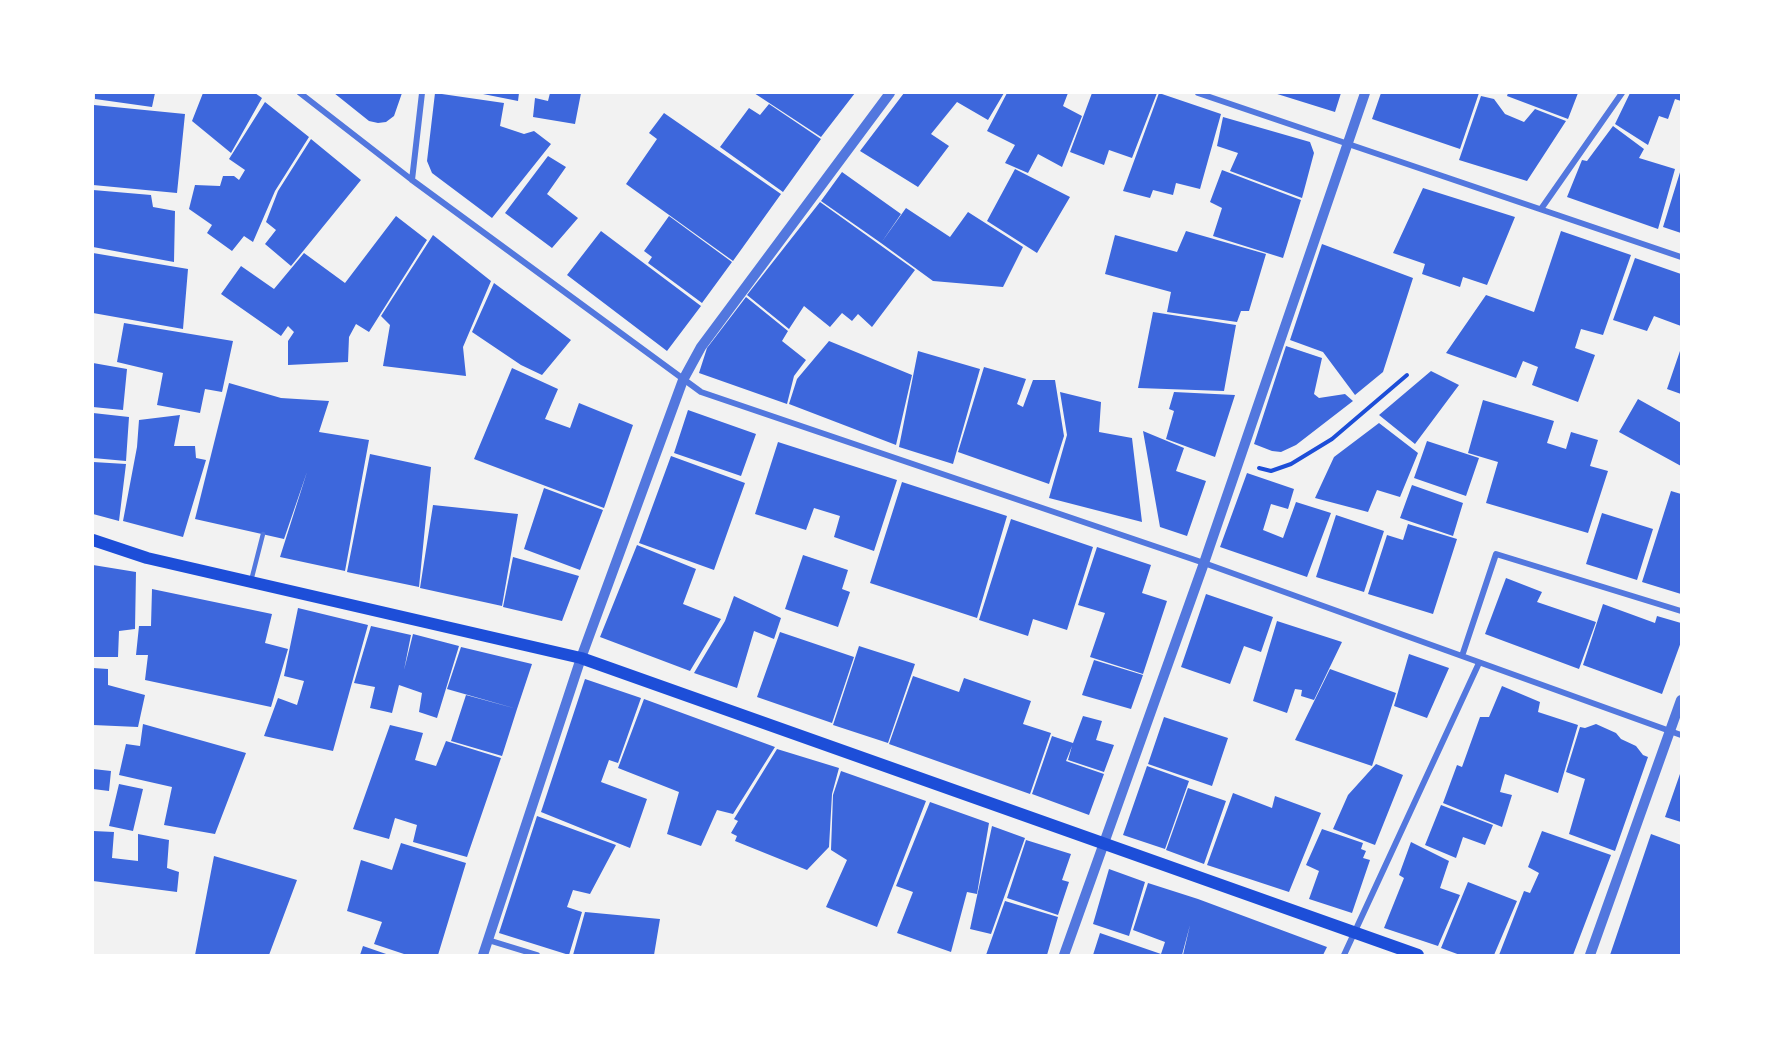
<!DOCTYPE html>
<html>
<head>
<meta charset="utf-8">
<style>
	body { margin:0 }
	#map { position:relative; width:1774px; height:1048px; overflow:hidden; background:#f2f2f2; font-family:"Open Sans",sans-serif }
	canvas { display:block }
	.frame { position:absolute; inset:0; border:94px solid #fff; pointer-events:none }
</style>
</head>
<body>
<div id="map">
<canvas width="1774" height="1048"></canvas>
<div class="frame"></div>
</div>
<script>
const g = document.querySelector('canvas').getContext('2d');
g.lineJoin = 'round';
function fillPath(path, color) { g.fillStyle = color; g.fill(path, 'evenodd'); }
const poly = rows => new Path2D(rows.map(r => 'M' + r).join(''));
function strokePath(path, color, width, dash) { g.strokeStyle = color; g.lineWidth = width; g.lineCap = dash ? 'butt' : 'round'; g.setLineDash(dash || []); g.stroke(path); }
fillPath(poly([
	[95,93,155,93,152,107,95,99],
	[203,93,255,93,262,98,231,153,192,121],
	[334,93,402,93,394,116,386,122,378,123,369,121],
	[435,93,504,103,500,126,524,134,534,131,551,144,492,218,432,173,427,161],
	[478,93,519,93,518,101],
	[550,93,581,93,575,124,533,117,535,98,548,101],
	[754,93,855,93,821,137],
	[904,93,1004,93,988,120,957,102,931,134,949,146,918,187,860,151],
	[1007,93,1068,93,1063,106,1082,116,1062,167,1038,154,1028,173,1005,163,1015,145,987,131],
	[1092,93,1157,93,1132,158,1109,150,1104,165,1070,152],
	[1159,93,1221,114,1200,189,1176,183,1173,195,1153,190,1150,198,1123,191],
	[1274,93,1341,93,1335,112],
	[1381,93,1479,93,1460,149,1372,119],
	[1508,93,1578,93,1568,119,1507,96],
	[1630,93,1681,93,1681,101,1675,99,1668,119,1659,116,1648,145,1615,124],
	[1481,96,1494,99,1505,114,1524,122,1535,109,1566,121,1527,181,1459,160],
	[265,102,309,137,275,191,253,242,244,236,232,251,207,233,212,225,189,209,195,185,220,186,223,176,234,176,239,180,245,170,229,159],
	[769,104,821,139,783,192,720,147,749,108,760,115],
	[94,105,185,114,177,193,93,185],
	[664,113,781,194,733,261,626,184,657,139,649,133],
	[1223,117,1310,142,1314,153,1302,198,1230,171,1238,153,1217,146],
	[1613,126,1644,149,1639,158,1675,169,1658,229,1567,197,1582,160,1587,161],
	[311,139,361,180,291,266,265,244,276,230,266,222,278,191],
	[548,156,566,167,547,194,578,218,552,248,505,213],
	[1015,169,1070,197,1037,253,987,221],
	[1681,169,1681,233,1663,227],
	[1222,170,1301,200,1283,258,1213,236,1222,208,1210,202],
	[842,172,901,214,881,243,821,201],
	[1423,188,1515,217,1487,285,1463,277,1460,287,1422,274,1425,264,1393,253],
	[93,190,151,195,153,207,175,211,174,262,93,247],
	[820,202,915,270,872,327,858,314,852,321,842,313,830,327,804,306,789,329,747,295],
	[906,208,950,237,968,212,1023,247,1003,287,933,281,881,243],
	[396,216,427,240,369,332,356,324,349,337,348,362,288,365,288,341,294,332,288,326,281,336,221,294,241,266,274,289,304,253,345,283],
	[669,216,732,262,702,303,648,263,652,257,644,251],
	[601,231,701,306,667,351,567,275],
	[1186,231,1266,254,1249,311,1241,311,1237,322,1167,312,1171,292,1105,274,1115,235,1177,252],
	[1561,231,1631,255,1603,335,1581,329,1575,348,1595,355,1578,402,1532,385,1538,367,1523,361,1516,378,1446,353,1486,295,1534,312],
	[433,235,491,281,463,347,466,376,383,366,390,325,381,316],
	[1322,244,1413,278,1383,372,1355,395,1323,352,1290,340],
	[93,253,188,269,183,329,93,313],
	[1635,258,1681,274,1681,326,1654,316,1647,331,1613,320],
	[494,283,571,340,542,375,521,365,472,332],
	[746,297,788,331,782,341,806,360,794,376,787,404,699,373,707,348],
	[1153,312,1236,325,1224,391,1138,388],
	[124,323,233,341,222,392,205,389,200,413,157,405,163,373,117,362],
	[829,341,912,375,896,445,789,404,797,379],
	[1286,346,1322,358,1314,394,1319,398,1345,394,1353,401,1296,445,1281,452,1272,451,1254,444],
	[1681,348,1681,394,1667,389],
	[918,351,980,369,953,464,899,447],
	[93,363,127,369,123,410,93,407],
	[984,367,1026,379,1017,404,1023,407,1033,380,1055,380,1064,436,1049,484,958,452],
	[512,368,558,389,545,419,570,428,579,403,633,425,604,508,474,459],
	[1431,371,1459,385,1415,444,1379,415],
	[229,383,281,398,329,401,319,432,369,440,345,571,280,557,307,472,284,539,195,519],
	[1060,392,1101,402,1099,432,1132,438,1142,522,1049,498,1067,435],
	[1174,392,1235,395,1215,457,1166,439,1174,411,1169,409],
	[1638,399,1681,423,1681,466,1619,432],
	[1483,400,1554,421,1547,443,1566,449,1571,432,1598,440,1590,466,1608,471,1588,533,1486,503,1498,462,1468,453],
	[688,410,756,434,741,476,674,453],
	[93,413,129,417,126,461,93,458],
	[180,415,174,446,195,446,196,458,206,460,183,537,123,521,137,447,139,420],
	[1379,423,1418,453,1400,497,1377,490,1368,512,1315,498,1334,457],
	[1143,431,1184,448,1176,471,1206,481,1187,536,1160,527],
	[1427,441,1479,458,1466,496,1414,478],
	[778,442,897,480,874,551,834,537,840,516,814,508,806,530,755,514],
	[370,454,431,467,419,587,347,572],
	[671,456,745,483,714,570,639,543],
	[93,462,126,464,119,521,93,514],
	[1247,473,1294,489,1288,509,1271,504,1263,530,1283,538,1296,502,1331,513,1307,577,1220,547],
	[902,482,1007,516,977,618,870,583],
	[1412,485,1463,503,1453,536,1400,518],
	[544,488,603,510,580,570,524,549],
	[1671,491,1681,494,1681,594,1642,582],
	[433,505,518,514,502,606,420,588],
	[1602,513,1653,529,1637,580,1586,564],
	[1336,515,1384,531,1364,592,1316,577],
	[1011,519,1093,547,1067,630,1033,619,1028,636,979,620],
	[1408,524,1457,539,1433,614,1368,594,1387,535,1403,540],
	[637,545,696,569,683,604,721,619,690,671,600,637],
	[1097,547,1151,565,1142,593,1167,601,1143,674,1090,657,1105,613,1078,605],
	[803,555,848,570,842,589,850,592,838,627,785,609],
	[513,557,579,576,562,621,503,607],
	[93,565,136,572,135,629,119,631,118,657,93,657],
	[1506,578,1542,592,1537,602,1596,622,1579,669,1485,634],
	[152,589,272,614,265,643,288,649,271,707,145,680,148,655,136,655,139,626,151,626],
	[1206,594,1273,617,1261,652,1244,646,1230,684,1181,667],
	[734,596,781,618,774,639,754,631,737,688,694,673,725,621],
	[1603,604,1655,623,1657,616,1681,623,1681,642,1662,694,1583,665],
	[298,608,368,625,333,751,264,736,278,698,297,705,304,681,284,676],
	[1277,621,1342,642,1314,700,1301,696,1302,690,1295,689,1287,713,1253,701],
	[371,626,411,635,404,670,413,634,459,646,437,718,419,712,422,693,399,685,392,713,370,708,375,687,354,683],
	[780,632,854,657,832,723,757,697],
	[859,646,915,664,888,743,833,725],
	[461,647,532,664,517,709,447,689],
	[1409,654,1449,668,1427,718,1394,706],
	[1094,660,1143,675,1131,709,1082,695],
	[93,668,108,669,108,685,145,695,138,727,93,725],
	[1330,669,1396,693,1372,766,1295,740],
	[913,676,959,692,964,678,1031,701,1023,724,1051,733,1030,794,889,744],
	[585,679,641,698,618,763,609,760,601,782,647,799,630,848,541,812],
	[1502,686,1540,702,1538,712,1578,725,1558,793,1505,774,1500,792,1512,795,1502,827,1443,803,1457,765,1462,767,1480,717,1489,717],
	[466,695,517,709,502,756,451,741],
	[644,699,775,747,733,814,717,810,701,846,667,834,679,792,618,768],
	[1083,716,1102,721,1096,740,1114,745,1104,772,1068,760,1072,746,1066,761,1104,774,1089,815,1032,794,1052,736,1073,743],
	[1164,717,1228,738,1212,786,1148,764],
	[143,724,246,753,215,834,164,825,172,787,119,775,126,744,140,746],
	[1596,724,1616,733,1621,739,1636,746,1643,755,1648,757,1615,851,1569,834,1585,779,1566,772,1580,727,1585,728],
	[390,725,423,733,415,760,436,766,446,741,501,758,467,857,413,842,417,825,395,818,389,839,353,829],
	[777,749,839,768,832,794,829,847,807,870,735,841,737,836,731,833,738,821,734,819],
	[1376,764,1403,775,1375,845,1333,829,1348,795],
	[1147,766,1189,781,1165,849,1123,835],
	[93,769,111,771,109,791,93,789],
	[841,771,926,801,877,927,826,907,847,860,831,850,833,795],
	[1681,771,1681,822,1665,817],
	[119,784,143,789,133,831,109,826],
	[1188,788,1226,801,1204,864,1166,850],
	[1233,793,1272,808,1275,796,1321,813,1289,892,1207,865],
	[930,802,989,823,977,894,967,892,951,952,897,933,913,892,896,886],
	[1441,805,1493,825,1485,845,1463,837,1456,858,1425,845],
	[537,816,616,845,590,894,573,890,567,907,582,912,569,955,499,933],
	[992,826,1025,838,991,934,970,929],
	[1322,829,1363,843,1361,849,1366,851,1363,858,1370,860,1352,913,1309,899,1319,871,1306,865],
	[93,831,114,832,112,858,138,861,138,834,169,840,167,868,179,872,177,892,93,881],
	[1542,831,1611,855,1573,955,1499,955,1524,891,1530,893,1539,873,1528,867],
	[1651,834,1681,845,1681,955,1610,955],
	[1026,840,1071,854,1062,880,1069,882,1058,915,1007,898],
	[1411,842,1449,861,1440,888,1460,895,1438,946,1384,928,1404,878,1399,875],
	[401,843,466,863,438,955,407,955,374,944,382,922,347,911,361,860,392,870],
	[214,856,297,880,269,955,195,955],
	[1109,869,1145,882,1129,936,1093,924],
	[1468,882,1517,901,1494,955,1460,955,1441,948],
	[1148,883,1198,899,1327,947,1323,955,1183,955,1190,925,1182,955,1093,955,1100,933,1161,954,1165,942,1133,930],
	[1005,901,1058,917,1047,955,986,955],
	[585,912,660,919,654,955,573,955],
	[363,946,389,955,360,955]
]), '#3d67dc');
strokePath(poly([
	[1259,468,1271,471,1291,464,1332,439,1407,375]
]), '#1d4ed8', 4);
strokePath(poly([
	[251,581,263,534]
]), '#5277de', 4.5);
strokePath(poly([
	[300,93,412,180,701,392,1204,563,1681,735],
	[1198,93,1681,257],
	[412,180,422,93],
	[1541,209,1622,93],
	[1462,656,1496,554,1681,611],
	[488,940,537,955],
	[1344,955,1479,663]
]), '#5277de', 6);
strokePath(poly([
	[483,955,581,658,683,380,701,347,890,93],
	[1064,955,1204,563,1365,93],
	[1590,955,1681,700]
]), '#5277de', 10);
strokePath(poly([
	[93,540,147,558,581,658,1418,955]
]), '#1d4ed8', 12);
</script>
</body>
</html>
